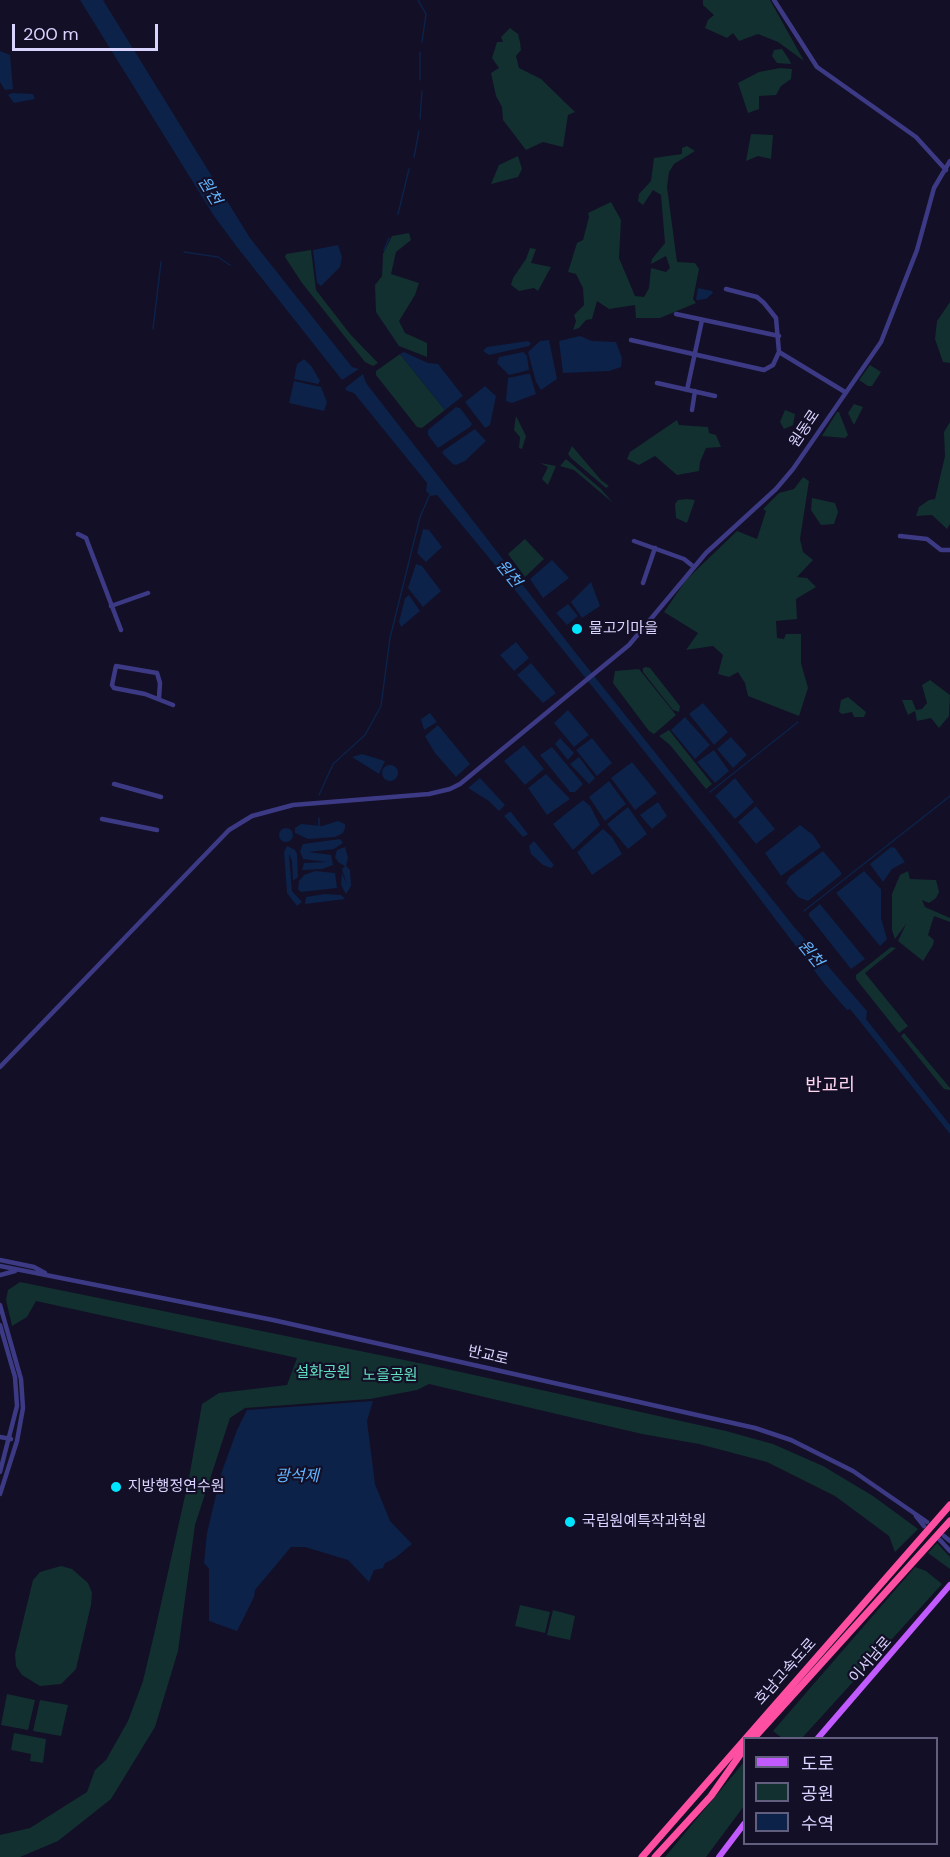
<!DOCTYPE html>
<html>
<head>
<meta charset="utf-8">
<style>
	body { margin:0 }
	#map { position:relative; width:950px; height:1857px; overflow:hidden; background:#130f26; font-family:"DM Sans","Noto Sans KR",sans-serif }
	canvas { display:block }
	.legend { position:absolute; left:743px; top:1737px; width:195px; height:108px; box-sizing:border-box; background:#130f26; border:2px solid #625e7d; margin:0; padding:8px 10px; list-style:none; font-size:18px; color:#d9d4ff }
	.legend li { display:flex; align-items:center; gap:12px; height:30px }
	.legend b { width:30px; border:2px solid #625e7d }
	.scale { position:absolute; left:12px; top:24px; width:146px; height:27px; box-sizing:border-box; border:3px solid #d9d4ff; border-top:0; padding-left:8px; font-size:18px; line-height:21px; white-space:nowrap; color:#d9d4ff; -webkit-text-stroke:4px #130f26; paint-order:stroke }
</style>
</head>
<body>
<div id="map">
<canvas width="950" height="1857"></canvas>
<ul class="legend">
<li><b style="height:8px;background:#c25bff"></b>도로</li>
<li><b style="height:16px;background:#12302f"></b>공원</li>
<li><b style="height:16px;background:#0c2248"></b>수역</li>
</ul>
<div class="scale">200 m</div>
</div>
<script>
const g = document.querySelector('canvas').getContext('2d');
g.lineJoin = 'round';
function fillPath(path, color) { g.fillStyle = color; g.fill(path, 'evenodd'); }
const poly = rows => new Path2D(rows.map(r => 'M' + r).join(''));
function strokePath(path, color, width, dash) { g.strokeStyle = color; g.lineWidth = width; g.lineCap = dash ? 'butt' : 'round'; g.setLineDash(dash || []); g.stroke(path); }
function write(font, color, halo, rows, align = 'center') {
  g.font = font + ' "DM Sans","Noto Sans KR",sans-serif'; g.lineWidth = 4.5; g.setLineDash([]); g.textBaseline = 'middle'; g.strokeStyle = halo; g.fillStyle = color; for (const [text, x, y, turn = 0] of rows) {
    g.save(); g.translate(x, y); g.rotate((+turn || 0) * Math.PI / 180); g.textAlign = isNaN(turn) ? turn : align; if (halo) g.strokeText(text, 0, 0); g.fillText(text, 0, 0); g.restore();
  }
}
fillPath(poly([
	[703,0,770,0,804,61,778,42,758,34,739,41,733,33,727,38,705,28,708,20,714,15,703,5],
	[510,28,518,34,520,42,521,50,516,56,519,68,541,79,575,112,568,115,563,147,543,142,526,150,503,120,502,107,496,96,491,73,499,68,492,58,497,42,503,42,501,37],
	[782,49,790,61,791,64,777,63,772,56,774,50],
	[780,68,792,69,791,79,781,86,776,95,759,96,759,109,748,113,738,83,759,72],
	[751,134,773,135,771,159,758,156,746,161],
	[687,146,695,151,674,164,669,172,667,187,677,262,695,263,699,269,693,299,696,303,660,318,636,318,635,305,609,309,597,301,592,319,586,320,579,328,573,330,576,321,574,315,584,305,583,288,576,274,568,272,577,243,583,240,589,217,588,213,611,202,621,220,619,258,635,296,644,297,649,288,651,268,666,272,670,268,666,256,651,264,652,259,665,243,661,195,653,190,643,205,638,201,639,194,651,181,654,158,682,154,682,148],
	[518,156,522,169,518,177,491,184,499,165],
	[409,233,411,240,396,252,391,274,419,283,415,295,399,321,405,333,427,343,427,357,399,346,376,312,375,285,382,276,383,254,392,236],
	[530,248,536,249,531,263,551,267,538,291,534,288,519,291,511,285,513,278,526,259],
	[311,250,316,290,350,334,378,363,373,366,365,362,302,283,285,257,286,254],
	[950,302,950,363,943,362,935,339,937,321],
	[400,354,445,410,422,428,417,427,376,375,376,371],
	[870,365,881,372,872,386,868,386,859,380],
	[854,404,863,407,854,425,848,413],
	[785,410,795,414,793,425,784,429,780,422],
	[837,412,839,412,848,435,845,438,822,436],
	[516,416,526,436,522,449,519,448,520,437,514,430],
	[677,420,679,425,708,427,709,433,716,435,721,447,706,448,700,462,699,471,677,475,655,456,639,465,627,459,630,452],
	[950,422,950,524,947,529,932,515,916,516,919,507,929,500,935,499,945,456,944,432],
	[572,446,601,480,609,486,606,488,571,458,568,454],
	[566,459,601,489,613,503,574,470,560,466],
	[540,463,556,466,548,485,542,479,548,467],
	[803,477,809,481,800,539,803,552,813,560,797,577,807,578,816,587,796,599,797,619,776,621,777,638,784,639,786,634,801,634,801,663,808,688,799,716,748,696,745,683,738,672,729,677,718,674,723,655,713,646,686,650,698,633,664,612,686,580,737,531,757,539,766,511,763,509,779,493,794,489],
	[812,498,835,503,838,512,834,524,821,525,811,510],
	[687,499,695,500,687,523,676,518,675,504,678,500],
	[525,539,544,559,525,577,508,554],
	[646,667,650,668,680,706,679,712,673,710,643,672,643,668],
	[639,669,676,715,654,734,649,731,613,683,615,671],
	[930,680,950,695,949,716,939,728,931,718,917,721,915,711,908,715,902,700,912,700,916,710,922,709,927,703,922,685],
	[848,697,866,712,864,717,854,717,852,712,842,714,839,712,841,700],
	[669,730,712,784,706,789,670,745,659,736],
	[908,871,910,879,936,880,939,892,936,898,929,903,922,900,925,907,950,918,950,922,934,916,928,935,934,940,933,945,923,961,898,941,906,924,895,939,892,930,892,894,900,875],
	[891,947,896,948,865,973,908,1026,899,1033,856,979,856,975],
	[904,1033,950,1088,950,1090,944,1089,901,1036],
	[20,1282,429,1365,726,1431,773,1444,823,1466,873,1496,918,1529,895,1552,889,1536,835,1496,767,1462,699,1444,642,1434,429,1384,417,1390,370,1399,245,1408,230,1418,195,1525,178,1651,155,1727,111,1799,58,1841,20,1857,0,1857,0,1835,30,1828,87,1792,95,1770,106,1760,128,1721,143,1681,156,1626,189,1478,202,1404,219,1393,287,1385,297,1358,36,1301,27,1317,12,1326,6,1300,8,1290],
	[937,1543,950,1557,950,1569,928,1553],
	[61,1566,72,1569,88,1583,92,1593,91,1605,76,1669,61,1684,40,1686,22,1675,16,1666,15,1654,33,1580,40,1572],
	[915,1567,926,1571,942,1584,802,1738,782,1738,773,1731],
	[520,1605,550,1612,545,1633,515,1626],
	[553,1610,575,1616,570,1640,547,1635],
	[7,1694,35,1700,28,1730,1,1725],
	[40,1700,68,1705,61,1736,33,1731],
	[14,1733,46,1739,43,1763,30,1761,31,1754,11,1750],
	[744,1762,744,1806,706,1857,665,1857]
]), '#12302f');
fillPath(poly([
	[80,0,103,0,250,238,352,367,359,369,342,380,237,247,214,216],
	[0,51,10,55,13,89,5,90,0,82],
	[12,93,33,94,35,99,14,103,8,95],
	[338,245,342,257,340,267,321,286,317,283,313,250],
	[698,288,712,291,713,293,706,299,696,300],
	[580,336,592,341,616,342,622,358,621,367,609,371,563,373,559,341],
	[549,340,557,379,541,390,536,382,528,352,540,341],
	[528,341,531,343,529,346,489,355,483,351,487,347],
	[404,352,428,363,438,364,463,396,445,410,400,354],
	[523,352,527,356,529,370,509,375,497,363,499,357],
	[304,359,312,367,320,381,318,384,294,379,297,364],
	[363,374,366,383,575,652,795,928,867,1011,866,1019,950,1125,950,1134,850,1009,847,1010,826,986,713,837,490,559,437,495,431,496,426,491,427,483,354,393,347,391,345,388],
	[527,374,530,374,536,394,512,403,506,401,508,378],
	[294,381,321,387,327,402,324,411,289,403],
	[485,386,496,396,490,425,485,428,465,402],
	[456,407,460,408,472,424,470,427,438,448,428,435,428,430],
	[475,429,486,441,465,461,456,465,453,464,442,453,444,450],
	[423,529,429,530,442,547,426,562,417,553],
	[552,560,569,578,543,598,530,579],
	[416,564,422,566,441,591,423,607,408,588],
	[591,582,600,606,582,618,571,602],
	[409,595,420,611,401,627,399,622,405,598],
	[568,604,578,616,567,625,556,613],
	[516,642,529,658,514,671,500,655],
	[531,663,556,693,543,703,517,675],
	[703,703,728,732,714,745,689,714],
	[568,710,589,735,574,747,554,723],
	[430,713,437,722,424,730,421,719],
	[685,717,710,745,695,759,671,730],
	[438,725,470,764,456,777,435,753,425,736],
	[731,737,747,755,733,768,717,749],
	[560,738,574,753,568,760,555,744],
	[592,738,612,763,597,776,576,750],
	[524,745,544,769,525,785,504,761],
	[552,747,583,784,575,792,570,792,540,755],
	[714,750,729,771,715,783,697,762],
	[362,754,385,761,379,774,352,757],
	[579,757,595,778,589,784,570,764],
	[632,762,657,793,635,810,611,778],
	'382 773a8 8 0 1 1 16 0a8 8 0 1 1-16 0Z',
	[546,774,570,799,547,815,528,788],
	[480,778,505,805,499,811,489,801,468,788],
	[735,778,754,802,735,819,715,796],
	[609,781,626,804,605,821,589,797],
	[583,800,590,806,600,825,573,850,553,824],
	[658,802,667,816,652,829,640,815],
	[756,806,775,829,756,844,738,822],
	[628,807,647,834,628,849,607,824],
	[509,812,511,812,528,834,523,837,504,816],
	[338,821,345,824,345,828,343,833,335,837,308,839,295,833,295,828,301,824,322,826],
	[800,825,813,835,821,847,781,876,765,853],
	'279 835a7 7 0 1 1 14 0a7 7 0 1 1-14 0Z',
	[603,829,612,837,622,854,592,875,577,852],
	[340,839,343,843,334,849,309,852,331,855,333,865,322,869,302,870,304,863,327,862,303,859,300,851,303,844],
	[534,841,554,865,551,868,543,865,531,854,529,846],
	[287,846,295,850,297,854,298,877,293,881,292,861,289,854,292,891,302,902,297,906,287,893,284,852],
	[345,847,348,858,346,866,350,870,351,886,346,894,341,885,342,873,347,885,342,869,345,866,339,863,335,857,337,850],
	[891,847,895,848,905,862,892,869,883,882,870,864],
	[823,851,841,872,841,875,808,901,798,897,786,883,789,877],
	[315,871,335,873,337,888,301,892,298,889,299,881,304,875],
	[864,871,881,889,881,918,887,939,880,946,836,893],
	[325,894,341,895,345,899,305,904,306,897],
	[820,904,865,959,851,969,809,916,809,913],
	[373,1401,367,1421,375,1484,390,1521,412,1544,395,1558,385,1563,383,1568,374,1570,369,1582,348,1560,305,1547,291,1547,255,1590,254,1597,237,1631,209,1621,209,1569,204,1563,207,1533,221,1474,237,1430,247,1410]
]), '#0c2248');
strokePath(poly([
	[418,0,426,14,422,42],
	[420,80,420,52],
	[420,119,422,91],
	[414,157,419,131],
	[398,214,409,169],
	[384,250,389,238],
	[184,252,218,257,230,265],
	[153,329,161,262],
	[710,792,798,722],
	[319,795,333,764,365,735,381,706,390,638,420,517,430,494],
	[319,826,319,818],
	[804,911,950,796]
]), '#0c2248', 1.5);
strokePath(poly([
	[774,0,817,67,916,137,946,170],
	[726,289,757,297,764,303,776,318,779,352,845,392],
	[676,314,779,336],
	[631,340,764,370,773,365,779,352],
	[657,383,715,396],
	[687,390,702,320],
	[692,410,695,391],
	[78,534,86,538,121,630],
	[900,536,927,539,941,550,950,550],
	[634,541,684,559,694,567],
	[643,583,655,548],
	[111,606,148,593],
	[159,698,160,683,157,673,116,666,112,685,114,688,145,694,173,705],
	[114,784,161,797],
	[102,819,157,830],
	[0,1067,229,830,252,816,293,805,429,794,450,789,460,784,629,645,706,553,776,489,793,469,881,342,917,250,934,188,950,161],
	[0,1260,34,1267,45,1273],
	[0,1266,273,1320,755,1428,791,1440,853,1471,927,1522],
	[0,1275,15,1271],
	[0,1305,21,1379,23,1408,17,1441,0,1494],
	[0,1325,15,1377,17,1406,0,1472],
	[0,1437,11,1439],
	[916,1516,924,1526],
	[944,1536,950,1541],
	[940,1540,950,1551]
]), '#3d3a85', 4.5);
strokePath(poly([
	[818,1738,950,1585],
	[719,1857,744,1824]
]), '#c25bff', 6);
strokePath(poly([
	[754,1738,950,1521],
	[642,1857,950,1505],
	[655,1857,711,1796,744,1749]
]), '#ff4fa3', 7);
for (const [x, y, r, color] of [
	[577,629,6,"#00e5ff"],
	[116,1487,6,"#00e5ff"],
	[570,1522,6,"#00e5ff"]
]) { const dot = new Path2D(); dot.arc(x, y, r, 0, 2 * Math.PI); g.fillStyle = color; g.fill(dot); strokePath(dot, '#130f26', 2); }
write('15px', '#d9d4ff', '#130f26', [
	["원동로",805,429,-56],
	["반교로",488,1356,13],
	["이서남로",871,1660,-49],
	["호남고속도로",786,1672,-48]
]);
write('15px', '#d9d4ff', '#130f26', [
	["물고기마을",589,629],
	["지방행정연수원",128,1487],
	["국립원예특작과학원",582,1522]
], 'left');
write('15px', '#5fe0c0', '#130f26', [
	["설화공원",323,1373],
	["노을공원",390,1376]
]);
write('italic 16px', '#62b6ff', '#130f26', [
	["원천",209,191,59],
	["원천",508,574,51],
	["원천",810,954,51],
	["광석제",297,1477]
]);
write('18px', '#ffd6f0', '#130f26', [
	["반교리",830,1086]
]);
</script>
</body>
</html>
